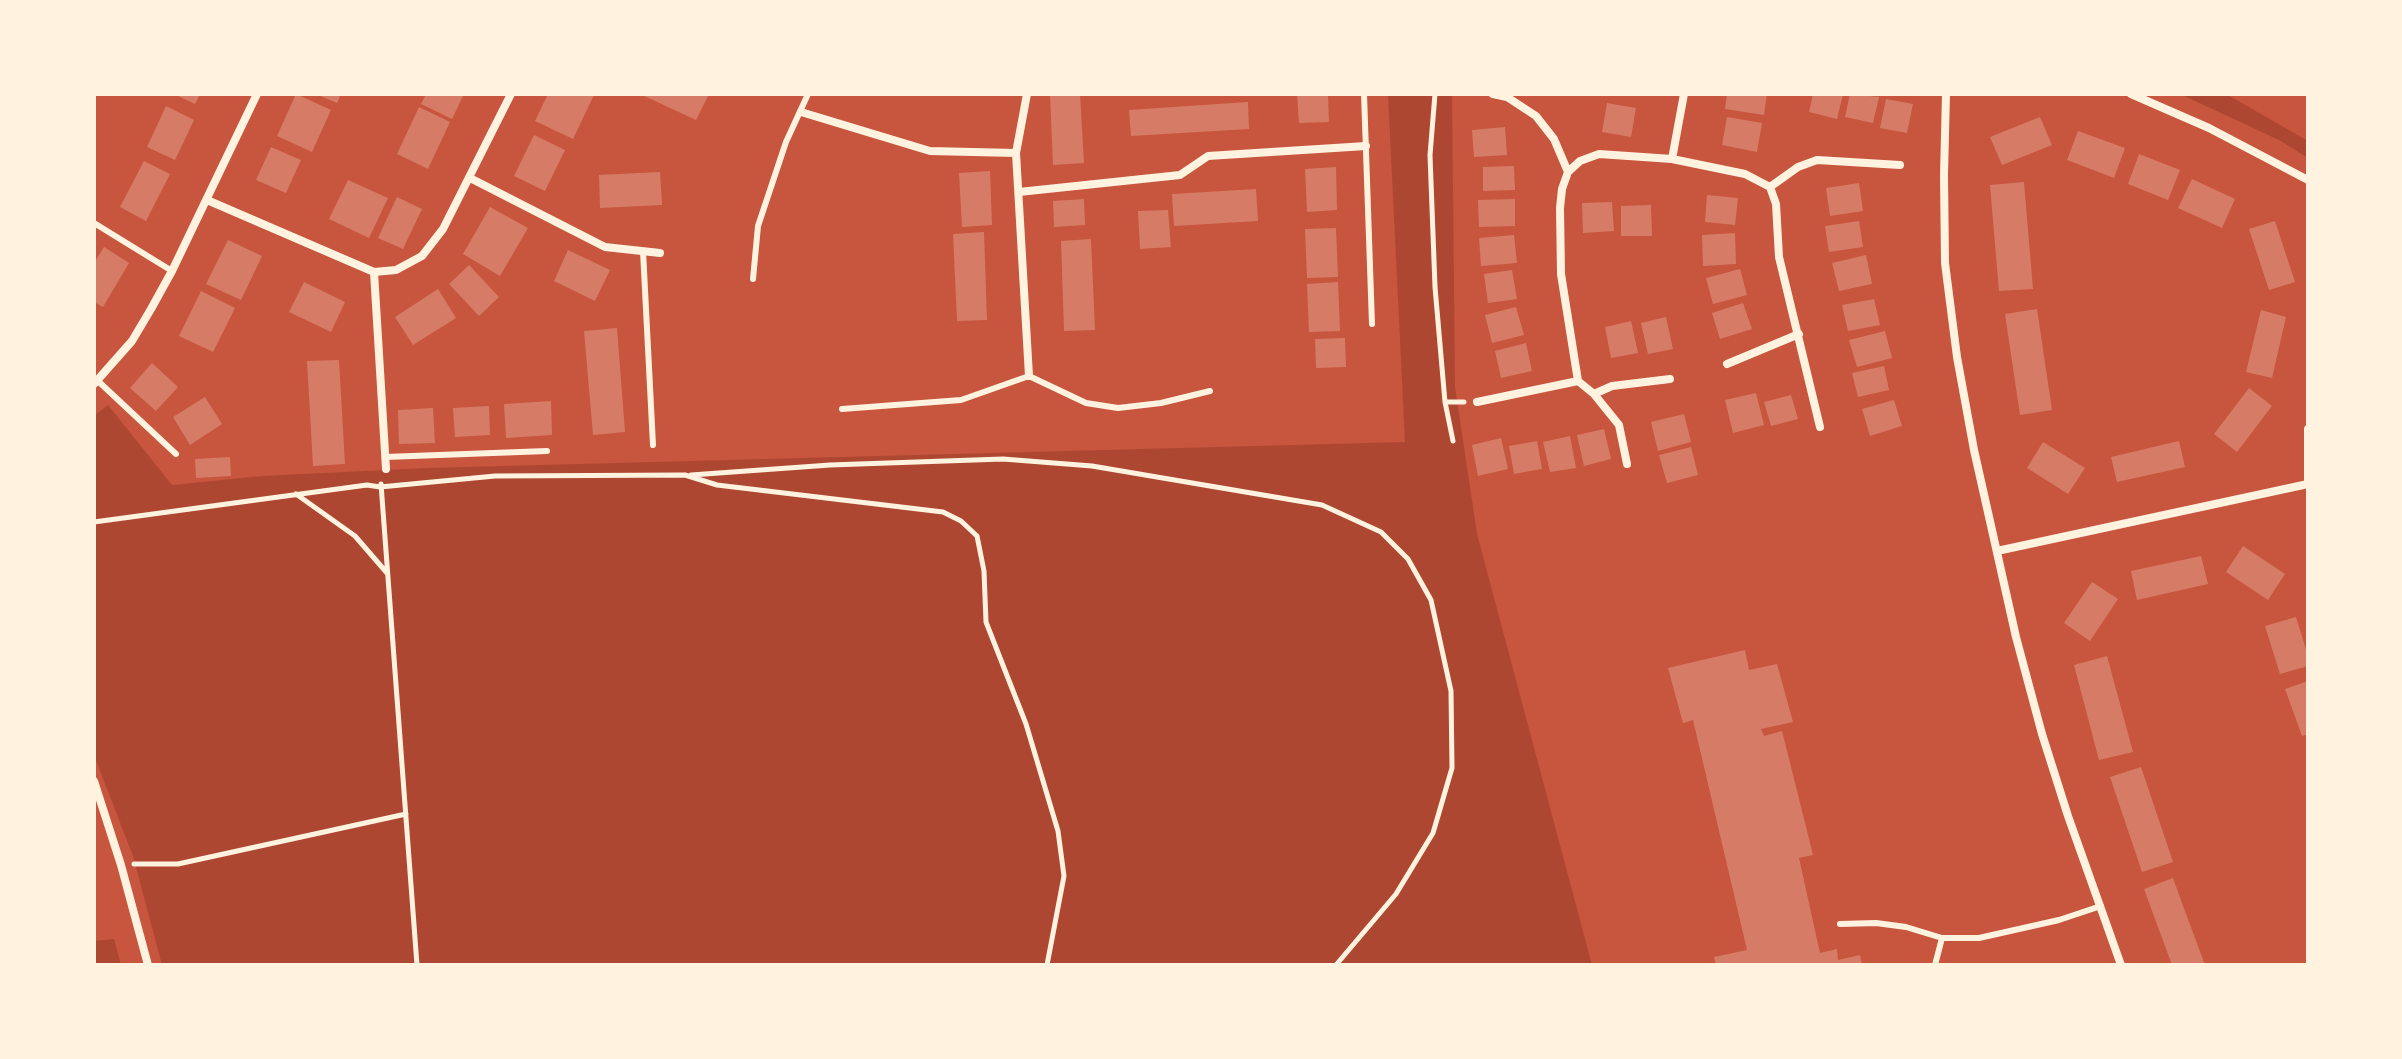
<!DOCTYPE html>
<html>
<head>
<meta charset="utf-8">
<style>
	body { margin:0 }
	#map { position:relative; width:2402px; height:1059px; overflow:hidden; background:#c8553d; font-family:"Fira Sans",sans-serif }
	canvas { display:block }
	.frame { position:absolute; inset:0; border:96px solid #fff3e0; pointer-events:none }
</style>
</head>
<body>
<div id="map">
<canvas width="2402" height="1059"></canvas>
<div class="frame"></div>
</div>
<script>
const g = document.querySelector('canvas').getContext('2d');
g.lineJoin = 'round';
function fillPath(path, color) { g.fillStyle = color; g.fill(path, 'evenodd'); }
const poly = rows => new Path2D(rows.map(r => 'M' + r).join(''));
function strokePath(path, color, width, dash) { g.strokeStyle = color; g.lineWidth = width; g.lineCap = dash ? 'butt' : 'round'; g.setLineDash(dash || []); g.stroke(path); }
fillPath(poly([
	[1388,94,1452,94,1455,387,1477,534,1592,965,162,965,133,856,94,755,94,416,108,405,172,485,262,476,428,468,1405,442],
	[2180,94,2226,94,2308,141,2308,158,2279,140],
	[114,939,121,965,94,965,94,941]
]), '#ae4732');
fillPath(poly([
	[174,94,200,94,195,104],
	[296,94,331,110,312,152,277,136],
	[316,94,341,94,337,103],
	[426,94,464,94,452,119,421,104],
	[548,94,594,95,573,139,535,121],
	[640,94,709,94,696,120],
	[1050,94,1080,94,1084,163,1053,165],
	[1297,94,1328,94,1329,122,1299,123],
	[1727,94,1767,94,1764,115,1725,109],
	[1813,94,1843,94,1837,119,1809,112],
	[1850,94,1879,97,1873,123,1845,117],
	[1886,99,1913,104,1907,133,1880,128],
	[1248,102,1249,129,1131,136,1129,110],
	[1607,103,1636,108,1631,137,1602,132],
	[166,106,194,120,175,160,147,147],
	[419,107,450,122,428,169,397,154],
	[1727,117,1762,123,1757,152,1722,145],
	[2040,117,2052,145,2002,165,1990,137],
	[1505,127,1507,155,1474,157,1472,130],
	[2078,131,2125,148,2114,178,2067,160],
	[534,135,565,150,545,191,514,176],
	[271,147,301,160,286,193,256,180],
	[2139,154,2180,170,2168,200,2128,184],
	[144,161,170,174,146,221,120,207],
	[1514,166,1515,190,1483,191,1483,167],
	[1336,167,1337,210,1307,212,1305,169],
	[990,171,992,225,962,227,959,173],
	[660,172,662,205,600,208,599,175],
	[2192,179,2235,199,2222,228,2178,208],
	[348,180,388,198,369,238,329,219],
	[2024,182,2033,289,1999,291,1990,185],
	[1859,183,1863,211,1830,216,1826,188],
	[1256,189,1258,221,1174,226,1172,194],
	[1707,195,1738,198,1735,225,1705,222],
	[397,197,422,209,403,249,378,238],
	[1084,199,1085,225,1054,227,1053,201],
	[1515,199,1515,226,1479,227,1478,200],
	[1612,202,1614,231,1583,233,1582,203],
	[1651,205,1652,236,1621,236,1621,206],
	[490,207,528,228,500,276,463,254],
	[1168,210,1171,247,1140,249,1138,211],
	[1859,221,1863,247,1829,252,1825,226],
	[2275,221,2295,282,2269,290,2249,229],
	[1336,228,1338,277,1307,278,1305,229],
	[984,232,987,320,957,321,953,234],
	[1735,233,1736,264,1703,266,1702,235],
	[1514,235,1517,263,1481,266,1479,238],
	[1091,239,1095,330,1064,331,1061,241],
	[228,240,262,256,241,300,206,284],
	[104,247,129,263,103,307,94,302,94,263],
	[568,250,610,270,595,301,554,281],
	[1866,255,1872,284,1839,291,1832,263],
	[469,265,499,297,479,316,449,284],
	[1740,269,1747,295,1713,304,1706,278],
	[1512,270,1517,299,1488,303,1484,274],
	[304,282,345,302,331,332,289,312],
	[1338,282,1340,331,1309,332,1307,284],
	[438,289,456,318,413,345,395,317],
	[201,291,235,308,213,352,179,336],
	[1874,299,1880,325,1848,331,1842,305],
	[1743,303,1752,329,1720,339,1712,313],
	[1516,307,1524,335,1492,343,1485,315],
	[2037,309,2052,410,2020,415,2005,314],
	[2261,310,2286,317,2272,378,2246,372],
	[1666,317,1673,349,1648,354,1641,323],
	[1631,321,1638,353,1611,358,1605,327],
	[617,328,625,432,593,435,584,331],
	[1885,331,1892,358,1857,367,1849,340],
	[1345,338,1346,367,1316,368,1315,339],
	[1526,343,1532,371,1501,378,1495,351],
	[339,360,345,464,313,466,307,361],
	[152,363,178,387,156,411,130,388],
	[1884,366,1889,390,1858,397,1852,373],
	[2249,388,2272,406,2237,452,2214,434],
	[1756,393,1764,425,1733,433,1725,400],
	[1791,395,1798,419,1771,426,1764,402],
	[205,397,222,424,190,445,173,417],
	[1894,400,1902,426,1870,436,1862,409],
	[551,401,552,435,506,438,504,404],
	[489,406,490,435,455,437,453,408],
	[433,408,435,443,399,444,398,410],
	[1684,414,1691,442,1658,451,1651,422],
	[1604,429,1611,459,1584,466,1577,435],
	[1570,436,1576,468,1550,472,1543,442],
	[1501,438,1508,469,1478,476,1472,445],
	[1537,441,1542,469,1514,474,1509,446],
	[2179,441,2185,467,2117,482,2111,457],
	[2043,442,2085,468,2068,494,2027,468],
	[1691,447,1698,475,1667,483,1659,455],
	[230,457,231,476,196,478,195,459],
	[2243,546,2285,574,2268,600,2226,572],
	[2201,556,2208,584,2137,600,2131,571],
	[2092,582,2118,599,2090,641,2064,623],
	[2296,617,2308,656,2308,666,2280,674,2265,626],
	[1745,650,1749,670,1777,664,1793,722,1761,729,1764,736,1782,731,1813,855,1799,858,1820,953,1837,949,1838,960,1860,955,1862,965,1716,965,1714,957,1747,950,1693,720,1683,723,1668,668],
	[2107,656,2133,752,2099,760,2074,665],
	[2308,681,2308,734,2302,736,2285,689],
	[2141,767,2173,862,2142,872,2110,777],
	[2173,878,2182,903,2205,965,2172,965,2144,889]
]), '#d67c66');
strokePath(poly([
	[1435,94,1430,155,1435,287,1445,402,1453,441],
	[1445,402,1464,402],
	[691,475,830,465,1003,459,1092,466,1322,505,1381,532,1408,559,1431,600,1451,691,1452,768,1433,833,1396,894,1336,965],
	[381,484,417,965],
	[296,494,355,536,387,573],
	[94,522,367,485,380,487,495,476,685,475,717,485,943,512,961,521,977,536,984,571,986,622,1026,724,1058,831,1064,876,1047,965],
	[134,864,178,864,406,814]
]), '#fff3e0', 5);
strokePath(poly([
	[1364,94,1372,324],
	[94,223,172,271],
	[643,251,653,445],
	[753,279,758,226,786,142,808,94],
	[98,381,176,454],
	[842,409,961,400,1029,376,1086,403,1118,408,1161,403,1210,391],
	[385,457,547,451],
	[1840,924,1876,923,1906,927,1942,938,1979,938,2059,920,2101,906],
	[1935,965,1942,938]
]), '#fff3e0', 6);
strokePath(poly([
	[1027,94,1016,153,1029,376],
	[1493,94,1507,97,1536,116,1554,139,1568,172],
	[1946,94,1944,175,1945,263,1957,357,1974,450,2016,637,2042,734,2068,816,2121,965],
	[2131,94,2209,128,2308,180],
	[801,112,930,151,1016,153],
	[1672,159,1684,94],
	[470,178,605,247,660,253],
	[1770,187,1798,167,1817,160,1900,165],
	[1019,192,1180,175,1208,156,1366,146],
	[207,200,374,272,396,270,422,256,443,229,511,94],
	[374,272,386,469],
	[1727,364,1799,334],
	[1578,381,1561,274,1560,208,1562,189,1568,172,1580,161,1599,154,1672,159,1745,174,1770,187,1776,204,1779,257,1820,427],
	[94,384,132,341,151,309,172,271,257,94],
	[1594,394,1612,386,1670,379],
	[1477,402,1578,381,1594,394,1619,425,1627,464],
	[1997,551,2308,484,2308,429],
	[94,781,121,865,148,965]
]), '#fff3e0', 8);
</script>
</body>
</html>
